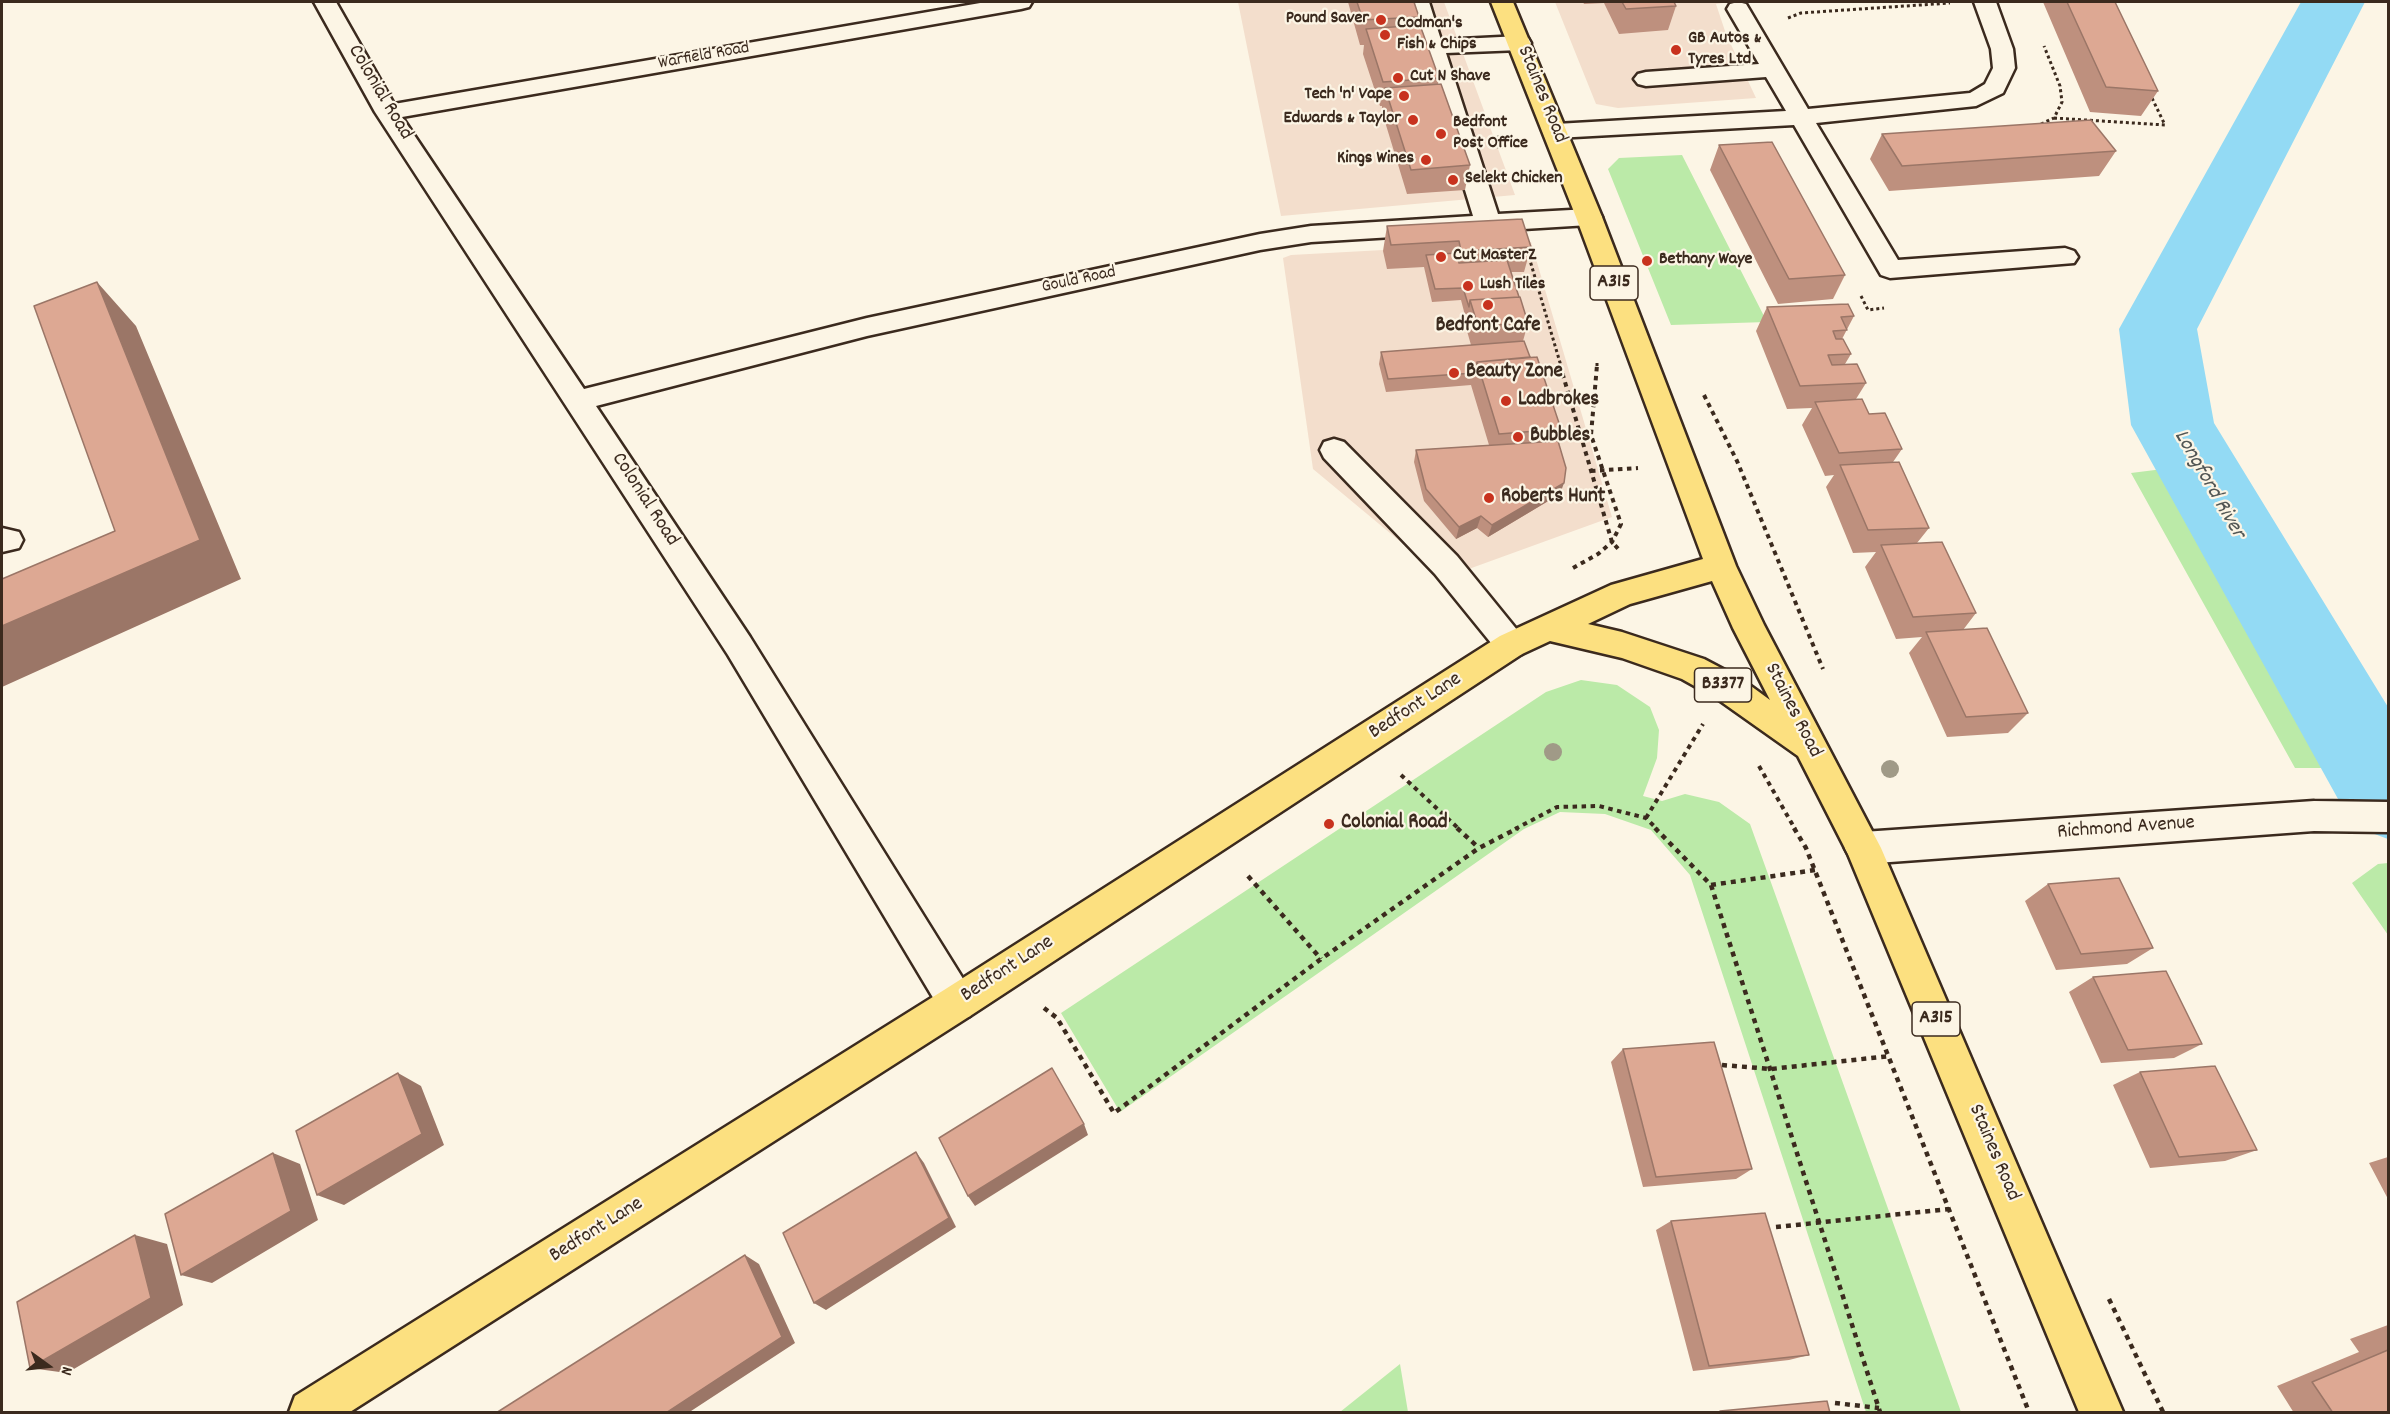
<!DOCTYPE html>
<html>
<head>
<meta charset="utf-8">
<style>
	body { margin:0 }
	#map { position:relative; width:2390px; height:1414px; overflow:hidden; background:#fcf5e5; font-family:Dekko,sans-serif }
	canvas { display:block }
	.frame { position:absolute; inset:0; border:3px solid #3b2a1e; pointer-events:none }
	.north { position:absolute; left:18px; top:1336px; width:60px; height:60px; -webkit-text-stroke:4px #fcf5e5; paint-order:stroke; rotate:105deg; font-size:16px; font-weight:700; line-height:24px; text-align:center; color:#3b2a1e }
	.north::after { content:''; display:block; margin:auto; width:21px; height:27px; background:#3b2a1e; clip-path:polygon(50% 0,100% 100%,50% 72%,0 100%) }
</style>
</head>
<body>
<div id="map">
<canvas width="2390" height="1414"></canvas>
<div class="frame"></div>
<div class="north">N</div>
</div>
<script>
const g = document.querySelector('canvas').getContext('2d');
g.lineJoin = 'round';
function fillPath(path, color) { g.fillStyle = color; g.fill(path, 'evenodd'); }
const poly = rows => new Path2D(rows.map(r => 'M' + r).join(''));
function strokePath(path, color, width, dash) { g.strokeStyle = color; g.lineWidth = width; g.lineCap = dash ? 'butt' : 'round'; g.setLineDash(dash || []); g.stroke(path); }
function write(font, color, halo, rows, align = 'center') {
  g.font = font + ' Dekko,sans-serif'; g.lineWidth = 4.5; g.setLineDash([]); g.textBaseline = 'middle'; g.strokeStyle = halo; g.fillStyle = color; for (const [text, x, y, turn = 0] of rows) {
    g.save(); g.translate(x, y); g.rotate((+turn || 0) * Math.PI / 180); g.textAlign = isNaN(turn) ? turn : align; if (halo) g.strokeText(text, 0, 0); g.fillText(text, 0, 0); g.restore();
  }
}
fillPath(poly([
	[1238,2,1444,2,1515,195,1281,216],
	[1555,2,1731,2,1716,4,1726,34,1756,98,1618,108,1596,104],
	[1531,242,1612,517,1444,578,1313,469,1283,258,1291,255]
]), '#f3decc');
fillPath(poly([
	[1682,155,1767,322,1671,325,1608,169,1619,158],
	[2179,467,2352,768,2295,768,2131,473],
	[1581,680,1617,685,1650,707,1659,730,1657,758,1643,796,1662,801,1685,794,1719,802,1750,824,1961,1412,1866,1412,1690,875,1651,830,1605,814,1560,812,1524,829,1120,1112,1061,1013,1546,692],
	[2388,863,2388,935,2352,883,2378,864],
	[1400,1364,1408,1412,1340,1412]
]), '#bbeaa8');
fillPath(poly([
	[2301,2,2365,2,2197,329,2214,423,2388,707,2388,839,2353,826,2131,425,2119,329,2301,2]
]), '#93daf4');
const minor = poly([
	[314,2,336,2,394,104,986,2,1032,2,1029,7,1021,9,402,117,584,389,867,318,1260,234,1311,226,1473,216,1407,2,1429,2,1441,40,1520,36,1528,38,1531,43,1528,48,1520,50,1446,53,1498,214,1589,209,1598,211,1602,217,1598,223,1589,225,1311,242,1260,250,867,336,596,406,750,637,970,990,976,1003,970,1016,957,1021,944,1016,728,655,375,112,314,2],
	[1738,2,1746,4,1749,9,1808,109,1970,93,1985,84,1993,68,1991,49,1974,2,1996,2,2013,49,2015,68,2003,93,1976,106,1816,123,1898,260,2065,248,2074,251,2078,257,2074,263,1890,278,1881,275,1794,125,1556,138,1548,136,1544,131,1548,126,1556,124,1786,111,1766,77,1646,86,1638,84,1634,79,1638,74,1646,72,1759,64,1727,9,1730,4,1738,2],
	[1334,439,1344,442,1457,556,1522,636,1527,645,1522,654,1511,658,1500,654,1435,574,1324,458,1320,450,1324,442,1334,439],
	[2,528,19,532,23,540,19,548,2,552,2,528],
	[2314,801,2388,802,2388,832,2314,831,1863,864,1851,859,1845,848,1851,837,1863,832,2314,801]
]);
const major = poly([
	[1491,2,1513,2,1602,217,1736,566,1764,625,1881,848,2123,1412,2079,1412,1848,854,1798,756,1716,698,1682,679,1622,658,1550,641,1522,654,970,1016,350,1412,289,1412,295,1396,944,990,1500,636,1611,585,1703,559,1576,217,1491,2],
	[1712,581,1733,628,1770,700,1740,678,1704,659,1622,632,1588,624,1630,604,1712,581]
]);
strokePath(minor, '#3b2a1e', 5);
strokePath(major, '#3b2a1e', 5);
strokePath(poly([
	[1788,18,1801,13,1950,3],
	[2054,118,2165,125,2150,94],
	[2041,124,2054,118,2062,102,2060,86,2044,46],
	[1529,257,1561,366],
	[1861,296,1868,310,1884,308],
	[1597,366,1597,361]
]), '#3b2a1e', 3, [3, 3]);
strokePath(poly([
	[1560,365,1612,542,1621,552],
	[1704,395,1737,461,1823,669],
	[1591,471,1638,468],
	[1573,568,1598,554,1612,542,1621,524,1591,435,1597,365],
	[1759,766,1795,829],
	[1401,775,1459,829],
	[1646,818,1703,724],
	[1515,829,1557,807,1599,806,1646,818,1657,829]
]), '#3b2a1e', 4, [4.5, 4.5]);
strokePath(poly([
	[1457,828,1479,848],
	[1655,828,1711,885,1880,1412],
	[1794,828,1806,848,2029,1412],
	[1248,876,1321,959],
	[1711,885,1815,870],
	[1044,1008,1057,1018,1114,1113,1321,959,1479,848,1518,828],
	[1722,1065,1771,1069,1890,1056],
	[1776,1227,1949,1209],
	[2109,1299,2163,1412],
	[1835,1403,1879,1408]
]), '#3b2a1e', 4.5, [5, 5]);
fillPath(minor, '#fcf5e5');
fillPath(major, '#fce080');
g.fillStyle = '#a09a87';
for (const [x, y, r] of [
	[1500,142,7],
	[1553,752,9],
	[1890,769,9]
]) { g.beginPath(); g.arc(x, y, r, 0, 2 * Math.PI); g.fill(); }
fillPath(poly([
	[1348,2,1414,2,1419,17,1418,25,1439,78,1438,84,1470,165,1465,190,1407,194,1382,112,1382,106,1380,106,1363,54,1364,45,1360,45],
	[1583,2,1674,2,1676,6,1668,30,1619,34,1604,3,1584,4],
	[2043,2,2115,2,2158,91,2141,116,2090,112],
	[1882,134,2116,151,2099,176,1889,191,1870,159],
	[1719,145,1845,275,1833,299,1778,304,1710,170],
	[1387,226,1531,247,1524,272,1511,272,1528,323,1523,341,1561,429,1558,441,1560,494,1488,537,1477,528,1456,539,1424,501,1414,462,1416,450,1489,445,1471,385,1386,392,1379,364,1381,352,1471,345,1465,324,1466,319,1461,300,1432,302,1424,267,1387,269,1383,251],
	[1767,307,1854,316,1842,339,1851,354,1845,364,1866,383,1856,399,1902,449,1893,462,1929,528,1917,543,1976,613,1963,630,2028,713,2008,733,1947,737,1909,653,1922,637,1896,639,1865,567,1876,552,1853,553,1826,487,1834,475,1825,476,1802,425,1812,408,1787,409,1756,331],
	[2048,884,2153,948,2127,964,2056,970,2025,901],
	[2093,977,2202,1044,2174,1058,2101,1063,2069,992],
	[1623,1049,1752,1169,1736,1179,1643,1187,1611,1062],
	[2140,1072,2257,1150,2225,1161,2150,1168,2113,1085],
	[2388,1157,2388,1199,2369,1163],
	[1671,1221,1809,1355,1789,1360,1693,1371,1656,1230],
	[2388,1325,2388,1413,2294,1413,2277,1386,2359,1352,2350,1339]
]), '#be907e');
fillPath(poly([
	[97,282,136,326,241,579,2,687,2,626,200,540],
	[1564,483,1560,494,1488,537,1492,525],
	[1481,516,1477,528,1456,539,1459,527],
	[398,1073,421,1086,444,1145,344,1205,317,1195],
	[1084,1124,1088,1135,975,1206,968,1196],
	[916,1152,924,1163,956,1227,826,1310,814,1303],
	[273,1153,300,1164,318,1220,212,1283,181,1275],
	[135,1235,167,1244,183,1305,67,1373,30,1368],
	[745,1255,759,1264,795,1343,688,1413,666,1413]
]), '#9b7667');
const building = poly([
	[1357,2,1414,2,1419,17,1363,20,1357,2],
	[1622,2,1674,2,1676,6,1626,9,1622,2],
	[2067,2,2115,2,2158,91,2106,87,2067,2],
	[1420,25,1439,78,1383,82,1366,29,1420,25],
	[1441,84,1470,165,1411,170,1385,88,1441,84],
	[2091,120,2116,151,1902,166,1882,134,2091,120],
	[1772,142,1845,275,1789,279,1719,145,1772,142],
	[1522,219,1531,247,1461,251,1459,241,1391,245,1387,226,1522,219],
	[1457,253,1459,263,1507,260,1519,297,1470,300,1469,307,1463,288,1435,289,1426,255,1457,253],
	[97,282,200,540,2,626,2,579,115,531,34,306,97,282],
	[1520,297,1528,323,1478,326,1470,300,1520,297],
	[1848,304,1854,316,1841,317,1847,330,1833,331,1836,339,1843,339,1851,354,1828,355,1832,365,1857,364,1866,383,1800,386,1767,307,1848,304],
	[1524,341,1530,357,1477,362,1474,373,1388,379,1381,352,1524,341],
	[1537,357,1561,429,1499,434,1477,362,1537,357],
	[1862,399,1869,414,1885,413,1902,449,1839,453,1815,402,1862,399],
	[1558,441,1566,468,1564,483,1492,525,1481,516,1459,527,1426,489,1416,450,1558,441],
	[1899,462,1929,528,1868,530,1840,465,1899,462],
	[1942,542,1976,613,1913,617,1881,545,1942,542],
	[1987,628,2028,713,1966,717,1926,632,1987,628],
	[2119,878,2153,948,2081,954,2048,884,2119,878],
	[2166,971,2202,1044,2128,1050,2093,977,2166,971],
	[1714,1042,1752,1169,1656,1177,1623,1049,1714,1042],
	[2215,1066,2257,1150,2179,1157,2140,1072,2215,1066],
	[1052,1068,1084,1124,968,1196,939,1138,1052,1068],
	[398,1073,422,1134,317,1195,296,1131,398,1073],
	[916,1152,949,1218,814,1303,783,1233,916,1152],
	[273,1153,291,1211,181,1275,165,1214,273,1153],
	[1765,1213,1809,1355,1709,1366,1671,1221,1765,1213],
	[135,1235,151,1298,30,1368,17,1302,135,1235],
	[745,1255,782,1337,666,1413,496,1413,745,1255],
	[2388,1350,2388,1413,2333,1413,2312,1382,2388,1350],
	[1827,1401,1830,1413,1720,1413,1720,1411,1827,1401]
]);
fillPath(building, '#dda893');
strokePath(building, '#9b7667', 1.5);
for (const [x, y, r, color] of [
	[1381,20,6,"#c8321e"],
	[1385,35,6,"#c8321e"],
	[1676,50,6,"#c8321e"],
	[1398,78,6,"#c8321e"],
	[1404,96,6,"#c8321e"],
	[1413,120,6,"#c8321e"],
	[1441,134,6,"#c8321e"],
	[1426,160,6,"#c8321e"],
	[1453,180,6,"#c8321e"],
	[1441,257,6,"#c8321e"],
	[1647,261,6,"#c8321e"],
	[1468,286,6,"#c8321e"],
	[1488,305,6,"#c8321e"],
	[1454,373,6,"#c8321e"],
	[1506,401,6,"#c8321e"],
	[1518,437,6,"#c8321e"],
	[1489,498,6,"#c8321e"],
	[1329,824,6,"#c8321e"]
]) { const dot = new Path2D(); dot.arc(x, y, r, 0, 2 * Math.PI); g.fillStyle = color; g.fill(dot); strokePath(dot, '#fcf5e5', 2); }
write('bold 18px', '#3b2a1e', '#fcf5e5', [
	["Pound Saver",1369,20,"right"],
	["Codman's",1397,25],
	["Fish & Chips",1397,46],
	["GB Autos &",1688,40],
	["Tyres Ltd",1688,61],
	["Cut N Shave",1410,78],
	["Tech 'n' Vape",1392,96,"right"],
	["Edwards & Taylor",1401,120,"right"],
	["Bedfont",1453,124],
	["Post Office",1453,145],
	["Kings Wines",1414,160,"right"],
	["Selekt Chicken",1465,180],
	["Cut MasterZ",1453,257],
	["Bethany Waye",1659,261],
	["Lush Tiles",1480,286]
], 'left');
write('18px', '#3b2a1e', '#fcf5e5', [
	["Warfield Road",704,57,-10],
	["Gould Road",1079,281,-12]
]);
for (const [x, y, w] of [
	[1614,283,48],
	[1723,685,57],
	[1936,1019,48]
]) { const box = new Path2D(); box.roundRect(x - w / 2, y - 17, w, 34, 4.5); g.fillStyle = '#fcf5e5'; g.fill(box); strokePath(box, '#3b2a1e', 1.5); }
write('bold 20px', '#3b2a1e', null, [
	["A315",1614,283],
	["B3377",1723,685],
	["A315",1936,1019]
]);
write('21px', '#3b2a1e', '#fcf5e5', [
	["Colonial Road",379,93,59],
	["Staines Road",1541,95,68],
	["Colonial Road",644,500,57],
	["Bedfont Lane",1416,707,-33],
	["Staines Road",1792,711,63],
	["Richmond Avenue",2126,829,-4],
	["Bedfont Lane",1008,970,-33],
	["Staines Road",1993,1153,67],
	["Bedfont Lane",597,1231,-32]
]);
write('bold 21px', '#3b2a1e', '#fcf5e5', [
	["Bedfont Cafe",1488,327,"center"],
	["Beauty Zone",1466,373],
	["Ladbrokes",1518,401],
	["Bubbles",1530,437],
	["Roberts Hunt",1501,498],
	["Colonial Road",1341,824]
], 'left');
write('italic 22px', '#515654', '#fcf5e5', [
	["Longford River",2208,485,60]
]);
</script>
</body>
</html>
